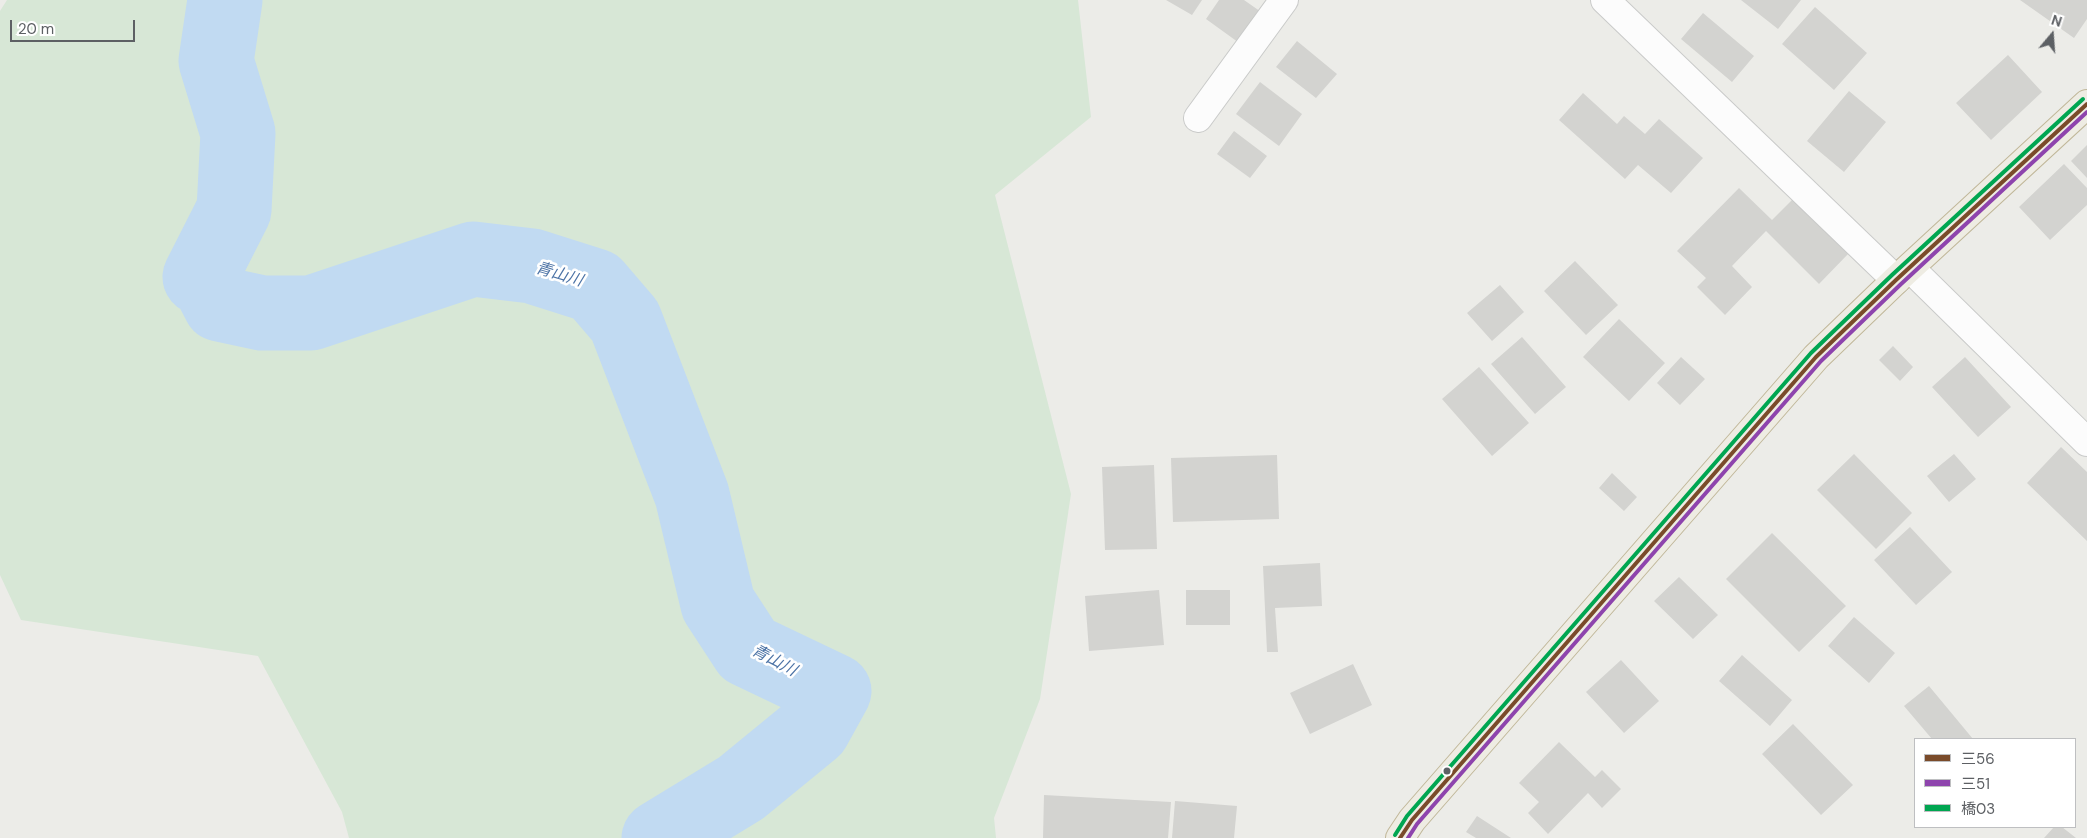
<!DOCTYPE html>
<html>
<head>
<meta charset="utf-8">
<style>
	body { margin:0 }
	#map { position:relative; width:2087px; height:838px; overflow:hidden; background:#ecece8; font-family:"DM Sans","Noto Sans JP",sans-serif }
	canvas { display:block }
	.legend { position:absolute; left:1914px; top:738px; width:162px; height:90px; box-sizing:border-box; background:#fff; border:1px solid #bebfc1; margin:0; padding:6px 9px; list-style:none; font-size:15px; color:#5d6064 }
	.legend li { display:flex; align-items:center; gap:10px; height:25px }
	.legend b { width:25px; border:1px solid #bebfc1 }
	.north { position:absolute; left:2027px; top:10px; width:50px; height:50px; -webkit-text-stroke:4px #fff; paint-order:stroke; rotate:18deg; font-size:14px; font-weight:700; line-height:20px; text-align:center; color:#5d6064 }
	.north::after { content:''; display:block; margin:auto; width:18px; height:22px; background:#5d6064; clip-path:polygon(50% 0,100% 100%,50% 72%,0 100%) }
	.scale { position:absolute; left:10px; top:20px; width:125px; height:22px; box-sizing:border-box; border:2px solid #5d6064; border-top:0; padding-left:6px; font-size:15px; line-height:18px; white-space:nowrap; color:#5d6064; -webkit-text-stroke:4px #fff; paint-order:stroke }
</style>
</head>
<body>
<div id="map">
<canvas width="2087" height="838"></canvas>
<ul class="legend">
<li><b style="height:6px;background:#7a4b2a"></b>三56</li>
<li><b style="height:6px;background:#8e44ad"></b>三51</li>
<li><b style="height:6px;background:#00a651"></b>橋03</li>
</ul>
<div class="north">N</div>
<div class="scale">20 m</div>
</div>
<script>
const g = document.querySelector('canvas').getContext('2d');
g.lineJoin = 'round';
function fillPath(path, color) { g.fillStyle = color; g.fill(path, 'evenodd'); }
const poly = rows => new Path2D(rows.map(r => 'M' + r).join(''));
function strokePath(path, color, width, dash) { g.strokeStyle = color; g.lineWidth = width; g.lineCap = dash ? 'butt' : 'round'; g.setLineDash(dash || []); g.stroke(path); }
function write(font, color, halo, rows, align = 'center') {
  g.font = font + ' "DM Sans","Noto Sans JP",sans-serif'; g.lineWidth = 5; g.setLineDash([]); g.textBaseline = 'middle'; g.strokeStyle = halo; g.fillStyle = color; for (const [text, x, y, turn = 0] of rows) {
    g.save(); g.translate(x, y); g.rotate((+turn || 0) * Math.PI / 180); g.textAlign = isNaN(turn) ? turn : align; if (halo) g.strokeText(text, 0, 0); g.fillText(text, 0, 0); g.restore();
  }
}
fillPath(poly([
	[7,0,1078,0,1091,117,995,195,1071,494,1040,699,994,818,996,838,349,838,342,812,258,656,21,620,0,575,0,11]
]), '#d7e7d6');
strokePath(poly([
	[225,0,216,61,238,133,234,210,200,277,207,279,220,304,262,313,311,313,473,259,532,266,595,286,625,321,692,495,718,604,748,650,834,691,813,729,741,788,659,838]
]), '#c1daf2', 75);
fillPath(poly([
	[1166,0,1202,0,1192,15],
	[1219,0,1244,0,1264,14,1242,45,1206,19],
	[1741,0,1801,0,1778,29],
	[2020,0,2087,0,2087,19,2074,38],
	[1815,7,1867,53,1834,90,1782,44],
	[1703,13,1754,56,1732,82,1681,39],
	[1297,41,1337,74,1316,98,1276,67],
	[2008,55,2042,92,1991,140,1956,103],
	[1260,82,1302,114,1279,146,1236,114],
	[1849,91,1886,122,1844,172,1807,141],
	[1583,93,1617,124,1624,116,1645,134,1659,119,1703,158,1671,193,1638,165,1625,179,1559,120],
	[1234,131,1267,156,1250,178,1217,154],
	[2087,145,2087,178,2071,161],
	[2064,164,2087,188,2087,205,2050,240,2019,207],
	[1739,188,1772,220,1793,199,1849,253,1819,284,1766,231,1732,266,1752,287,1725,315,1697,287,1706,278,1677,251],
	[1575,261,1618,305,1586,335,1544,291],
	[1500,285,1524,312,1492,341,1467,313],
	[1619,319,1665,363,1629,401,1583,357],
	[1522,337,1566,387,1535,414,1491,364],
	[1893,346,1913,367,1900,381,1879,360],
	[1681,357,1705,379,1680,405,1657,383],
	[1965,357,2011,407,1978,437,1932,387],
	[1479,367,1529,423,1492,456,1442,399],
	[2061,447,2087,472,2087,541,2027,483],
	[1854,454,1912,513,1876,549,1817,490],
	[1954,454,1976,479,1949,502,1927,476],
	[1277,455,1279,519,1173,522,1171,458],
	[1154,465,1157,549,1105,550,1102,467],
	[1612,473,1637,497,1624,511,1599,488],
	[1910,527,1952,572,1916,605,1874,560],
	[1772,533,1846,606,1799,652,1726,579],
	[1320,563,1322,606,1275,608,1278,652,1267,652,1263,566],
	[1679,577,1718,615,1693,639,1654,601],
	[1159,590,1164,645,1089,651,1085,596],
	[1186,590,1230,590,1230,625,1186,625],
	[1854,617,1895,653,1869,683,1828,646],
	[1742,655,1792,700,1770,726,1719,681],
	[1621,660,1659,701,1624,733,1586,692],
	[1353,664,1372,705,1310,734,1290,693],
	[1929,686,1973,739,1932,739,1904,706],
	[1793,724,1853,785,1821,815,1762,754],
	[1559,742,1595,777,1602,770,1621,789,1602,808,1588,793,1548,834,1528,813,1539,802,1519,783],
	[1044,795,1171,802,1168,838,1043,838],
	[1175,801,1237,806,1234,838,1172,838],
	[1477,816,1511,838,1476,838,1466,832],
	[2054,827,2062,827,2076,838,2044,838]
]), '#d3d3d0');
const minor = poly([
	[1605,0,1896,280],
	[1198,118,1284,0],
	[1910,268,2087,442]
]);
const highway = poly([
	[1400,838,1412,820,1816,357,1896,280,2087,104]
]);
strokePath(minor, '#c9cac9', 30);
strokePath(highway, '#c0b799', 30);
strokePath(minor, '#fcfcfc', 28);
strokePath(highway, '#eeece3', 28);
strokePath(poly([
	[1400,838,1412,820,1816,357,1896,280,2087,104]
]), '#7a4b2a', 4);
strokePath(poly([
	[1408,838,1417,824,1821,361,1900,285,2087,112]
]), '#8e44ad', 4);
strokePath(poly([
	[1395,835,1407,816,1811,353,1892,275,2083,99]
]), '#00a651', 4);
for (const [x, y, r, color] of [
	[1447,771,4.5,"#5d6064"]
]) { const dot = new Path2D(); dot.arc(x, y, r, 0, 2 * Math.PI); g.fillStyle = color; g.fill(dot); strokePath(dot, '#fff', 2); }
write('italic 16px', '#4c73a6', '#fff', [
	["青山川",559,275,17],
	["青山川",774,661,28]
]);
</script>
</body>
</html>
